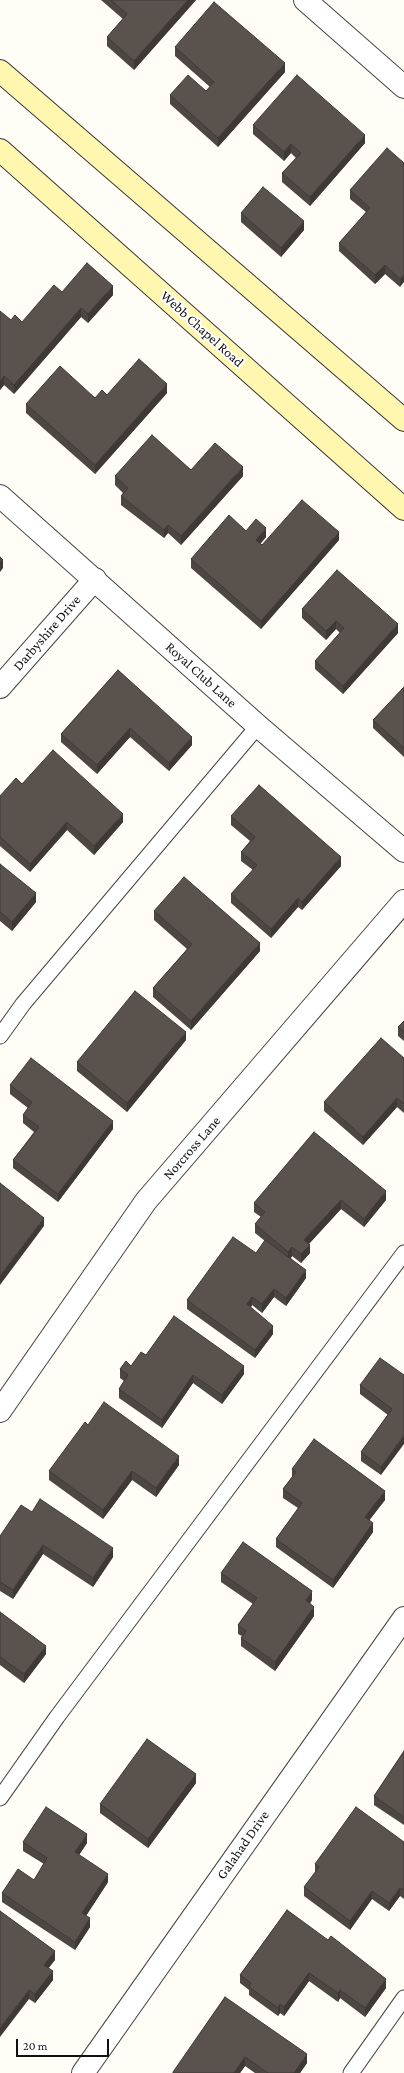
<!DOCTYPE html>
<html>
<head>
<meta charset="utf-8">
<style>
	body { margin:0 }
	#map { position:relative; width:404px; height:2073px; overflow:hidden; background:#fffdf5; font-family:"Crimson Pro",serif }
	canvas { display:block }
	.scale { position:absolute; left:16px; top:2039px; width:93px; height:18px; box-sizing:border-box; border:2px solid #111; border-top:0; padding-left:5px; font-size:12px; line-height:14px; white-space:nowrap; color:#111; -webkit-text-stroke:3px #fff; paint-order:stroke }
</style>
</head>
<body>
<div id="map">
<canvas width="404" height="2073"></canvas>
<div class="scale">20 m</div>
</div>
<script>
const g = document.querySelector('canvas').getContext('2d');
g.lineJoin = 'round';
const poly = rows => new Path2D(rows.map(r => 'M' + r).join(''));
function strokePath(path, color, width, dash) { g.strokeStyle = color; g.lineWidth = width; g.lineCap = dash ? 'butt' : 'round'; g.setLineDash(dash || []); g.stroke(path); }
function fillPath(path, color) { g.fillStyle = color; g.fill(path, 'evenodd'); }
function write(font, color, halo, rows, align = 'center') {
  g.font = font + ' "Crimson Pro",serif'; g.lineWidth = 4; g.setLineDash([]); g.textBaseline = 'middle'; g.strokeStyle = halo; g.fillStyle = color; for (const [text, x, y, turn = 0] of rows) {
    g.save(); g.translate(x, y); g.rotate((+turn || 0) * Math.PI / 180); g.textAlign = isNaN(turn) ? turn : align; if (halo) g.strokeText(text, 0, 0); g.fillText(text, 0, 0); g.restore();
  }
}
const service = poly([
	[0,1036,23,1004,258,726],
	[0,1798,57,1717,404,1253],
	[351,2073,404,1998]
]);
const minor = poly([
	[305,0,404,87],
	[0,496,258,726,404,851],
	[0,687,95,579],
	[0,1411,146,1201,404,901],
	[83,2073,404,1618]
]);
const secondary = poly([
	[0,71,404,420],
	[0,150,404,509]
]);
strokePath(service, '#444', 17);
strokePath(minor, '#444', 24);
strokePath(secondary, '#333', 24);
strokePath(service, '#fff', 15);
strokePath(minor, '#fff', 22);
strokePath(secondary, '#fff6b0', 22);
fillPath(poly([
	[101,0,196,0,134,70,107,46,107,37,123,19],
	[175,47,285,72,218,147,170,104,170,95,206,91,210,87,175,56],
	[253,125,365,143,310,206,282,182,282,173,296,158,291,153,284,161,253,134],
	[404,163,400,287,385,274,375,284,339,251,339,243,366,212,350,199,350,190],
	[241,213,304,230,281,257,241,222],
	[62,292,113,295,88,323,81,317,14,394,4,385,0,390,11,320,22,322],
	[167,393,95,474,26,413,26,404,95,398,107,395],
	[191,470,243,476,181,545,168,533,164,538,121,505,121,496,123,493,115,485,115,476],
	[246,531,266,537,260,544,262,545,339,540,261,629,191,568,191,559],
	[302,609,398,633,343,694,315,669,315,661,340,633,336,629,326,640,302,618],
	[118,670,192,745,169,771,130,737,97,774,61,742,61,734],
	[404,687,404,757,373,728,373,720],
	[22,784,123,822,94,855,67,830,30,872,0,846,0,796],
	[231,816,341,866,302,910,298,907,271,938,231,903,231,894,253,870,241,861,241,852,250,841,231,825],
	[0,864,36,902,12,931,0,921],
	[154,911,260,951,191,1030,153,997,153,988,187,949,154,920],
	[404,1021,404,1041,398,1036,398,1027],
	[186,1040,127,1112,77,1071,77,1062],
	[404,1058,404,1113,397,1107,363,1145,324,1111,324,1102],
	[10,1085,113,1129,58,1202,13,1168,13,1160,34,1132,23,1123,23,1115,28,1108,10,1094],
	[314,1132,386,1200,364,1227,341,1209,309,1244,310,1253,301,1263,292,1256,291,1258,306,1278,286,1306,274,1297,262,1313,252,1305,251,1307,273,1334,255,1358,187,1309,187,1300,256,1253,265,1241,255,1233,255,1224,261,1217,254,1212,254,1203],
	[146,1355,244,1374,222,1404,193,1383,162,1428,119,1398,119,1389,124,1381,120,1378,120,1369,131,1366],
	[404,1375,381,1475,361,1461,361,1452,388,1415,360,1394,360,1385],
	[88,1425,179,1465,156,1497,132,1480,103,1519,49,1480,49,1471],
	[292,1469,385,1500,369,1520,373,1532,333,1588,276,1547,276,1539,298,1508,283,1498,283,1489,292,1477],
	[32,1512,113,1557,93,1587,43,1554,13,1599,0,1591,0,1536],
	[221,1573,312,1600,310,1603,314,1616,275,1671,241,1646,241,1638,242,1636,238,1634,238,1625,253,1604,221,1582],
	[0,1612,46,1654,24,1683,0,1665],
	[404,1751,404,1825,374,1805,374,1796],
	[196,1783,148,1848,100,1813,100,1804],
	[23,1842,87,1843,79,1855,108,1882,86,1916,90,1927,75,1950,2,1902,2,1893,34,1880,44,1864,23,1851],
	[404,1842,404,1899,400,1896,389,1911,372,1899,350,1930,304,1896,304,1887,315,1873,315,1864],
	[287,1910,386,1988,365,2017,340,1998,338,2002,309,1981,284,2016,280,2013,278,2016,249,1995,249,1990,240,1983,240,1975],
	[0,1911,55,1960,48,1968,53,1980,35,2003,29,1999],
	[225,1997,307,2063,300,2073,255,2073,245,2066,240,2073,173,2073]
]), '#4d4742');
fillPath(poly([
	[188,0,196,0,134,70,134,61],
	[285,63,285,72,218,147,218,138],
	[365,135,365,143,310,206,310,197],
	[291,144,291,153,284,161,284,152],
	[304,221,304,230,281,257,281,248],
	[385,265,385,274,375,284,375,275],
	[404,274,404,282,400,287,400,279],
	[113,286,113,295,88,323,88,314],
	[81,308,81,317,14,394,14,385],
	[4,376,4,385,0,390,0,381],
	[167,384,167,393,95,474,95,465],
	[243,467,243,476,181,545,181,536],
	[168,525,168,533,164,538,164,530],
	[266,528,266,537,256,549,256,540],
	[339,532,339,540,261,629,261,621],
	[3,560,3,568,0,572,0,563],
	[336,621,336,629,326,640,326,631],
	[398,624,398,633,343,694,343,686],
	[130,728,130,737,97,774,97,765],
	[192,737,192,745,169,771,169,763],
	[123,814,123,822,94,855,94,846],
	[67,822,67,830,30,872,30,864],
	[341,857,341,866,302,910,302,902],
	[36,893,36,902,12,931,12,922],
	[298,898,298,907,271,938,271,929],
	[260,943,260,951,191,1030,191,1021],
	[186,1032,186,1040,127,1112,127,1103],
	[397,1098,397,1107,363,1145,363,1137],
	[113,1121,113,1129,58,1202,58,1194],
	[386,1191,386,1200,364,1227,364,1219],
	[341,1200,341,1209,304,1249,304,1240],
	[44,1218,44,1226,0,1285,0,1276],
	[310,1245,310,1253,301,1263,301,1254],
	[292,1247,292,1256,288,1261,288,1252],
	[306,1270,306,1278,286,1306,286,1298],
	[274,1289,274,1297,262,1313,262,1304],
	[252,1297,252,1305,247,1312,247,1304],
	[273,1326,273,1334,255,1358,255,1350],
	[244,1366,244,1374,222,1404,222,1395],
	[193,1375,193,1383,162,1428,162,1420],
	[404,1435,404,1444,381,1475,381,1467],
	[179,1456,179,1465,156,1497,156,1488],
	[132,1471,132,1480,103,1519,103,1510],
	[385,1491,385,1500,365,1526,365,1517],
	[373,1523,373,1532,333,1588,333,1580],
	[43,1545,43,1554,13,1599,13,1590],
	[113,1548,113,1557,93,1587,93,1578],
	[312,1591,312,1600,306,1609,306,1600],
	[314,1607,314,1616,275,1671,275,1662],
	[46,1646,46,1654,24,1683,24,1674],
	[196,1774,196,1783,148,1848,148,1839],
	[87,1834,87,1843,75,1861,75,1852],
	[108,1874,108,1882,82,1922,82,1913],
	[400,1888,400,1896,389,1911,389,1903],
	[372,1891,372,1899,350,1930,350,1921],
	[90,1918,90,1927,75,1950,75,1942],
	[55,1951,55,1960,44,1974,44,1965],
	[53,1971,53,1980,35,2003,35,1994],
	[309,1973,309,1981,284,2016,284,2007],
	[386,1979,386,1988,365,2017,365,2008],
	[29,1990,29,1999,0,2037,0,2028],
	[340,1990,340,1998,338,2002,338,1993],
	[280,2004,280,2013,278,2016,278,2008],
	[307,2054,307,2063,300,2073,294,2073],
	[245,2057,245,2066,240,2073,234,2073]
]), '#3f3936');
const building = poly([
	[111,0,188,0,134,61,107,37,127,14,111,0],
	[214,2,285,63,218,138,170,95,188,75,206,91,214,82,175,47,214,2],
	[297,75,365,135,310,197,282,173,301,153,291,144,284,152,253,125,297,75],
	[387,148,404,163,404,274,400,279,385,265,375,275,339,243,370,208,350,190,387,148],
	[263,187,304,221,281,248,241,213,263,187],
	[87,263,113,286,88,314,81,308,14,385,4,376,0,381,0,311,11,320,15,315,22,322,54,285,62,292,87,263],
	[139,359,167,384,95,465,26,404,60,366,95,398,102,390,107,395,139,359],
	[152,435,191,470,215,443,243,467,181,536,168,525,164,530,121,496,128,488,115,476,152,435],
	[302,500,339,532,261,621,191,559,229,515,246,531,256,519,266,528,256,540,262,545,302,500],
	[0,557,3,560,0,563,0,557],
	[337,570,398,624,343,686,315,661,344,628,336,621,326,631,302,609,337,570],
	[118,670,192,737,169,763,130,728,97,765,61,734,118,670],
	[404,687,404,748,373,720,404,687],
	[53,750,123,814,94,846,67,822,30,864,0,837,0,796,16,778,22,784,53,750],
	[259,785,341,857,302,902,298,898,271,929,231,894,257,865,241,852,255,837,231,816,259,785],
	[0,864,36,893,12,922,0,912,0,864],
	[184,877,260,943,191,1021,153,988,192,944,154,911,184,877],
	[135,991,186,1032,127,1103,77,1062,135,991],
	[404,1021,404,1032,398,1027,404,1021],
	[381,1038,404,1058,404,1104,397,1098,363,1137,324,1102,381,1038],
	[31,1058,113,1121,58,1194,13,1160,39,1127,23,1115,32,1102,10,1085,31,1058],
	[314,1132,386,1191,364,1219,341,1200,304,1240,310,1245,301,1254,292,1247,288,1252,255,1224,265,1212,254,1203,314,1132],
	[0,1183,44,1218,0,1276,0,1183],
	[233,1237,256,1253,265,1240,306,1270,286,1298,274,1289,262,1304,252,1297,247,1304,273,1326,255,1350,187,1300,233,1237],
	[174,1316,244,1366,222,1395,193,1375,162,1420,119,1389,128,1375,120,1369,126,1361,131,1366,141,1352,146,1355,174,1316],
	[380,1358,404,1375,404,1435,381,1467,361,1452,392,1409,360,1385,380,1358],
	[104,1402,179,1456,156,1488,132,1471,103,1510,49,1471,85,1422,88,1425,104,1402],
	[314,1439,385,1491,365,1517,373,1523,333,1580,276,1539,302,1503,283,1489,296,1472,292,1469,314,1439],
	[40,1499,113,1548,93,1578,43,1545,13,1590,0,1582,0,1536,21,1505,32,1512,40,1499],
	[243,1542,312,1591,306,1600,314,1607,275,1662,241,1638,246,1631,238,1625,257,1598,221,1573,243,1542],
	[0,1612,46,1646,24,1674,0,1657,0,1612],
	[147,1739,196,1774,148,1839,100,1804,147,1739],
	[404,1751,404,1817,374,1796,404,1751],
	[46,1807,87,1834,75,1852,108,1874,82,1913,90,1918,75,1942,2,1893,18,1869,34,1880,47,1858,23,1842,46,1807],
	[356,1807,404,1842,404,1890,400,1888,389,1903,372,1891,350,1921,304,1887,319,1867,315,1864,356,1807],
	[287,1910,328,1940,331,1936,386,1979,365,2008,340,1990,338,1993,309,1973,284,2007,280,2004,278,2008,249,1987,251,1983,240,1975,287,1910],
	[0,1911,55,1951,44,1965,53,1971,35,1994,29,1990,0,2028,0,1911],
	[225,1997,307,2054,294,2073,268,2073,245,2057,234,2073,173,2073,173,2072,225,1997]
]);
fillPath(building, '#5a524d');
strokePath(building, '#3f3936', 1);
write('14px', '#111', '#fff', [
	["Webb Chapel Road",202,329,42],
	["Darbyshire Drive",47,633,-49],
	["Royal Club Lane",201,675,42],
	["Norcross Lane",192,1148,-49],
	["Galahad Drive",243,1845,-55]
]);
</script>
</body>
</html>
